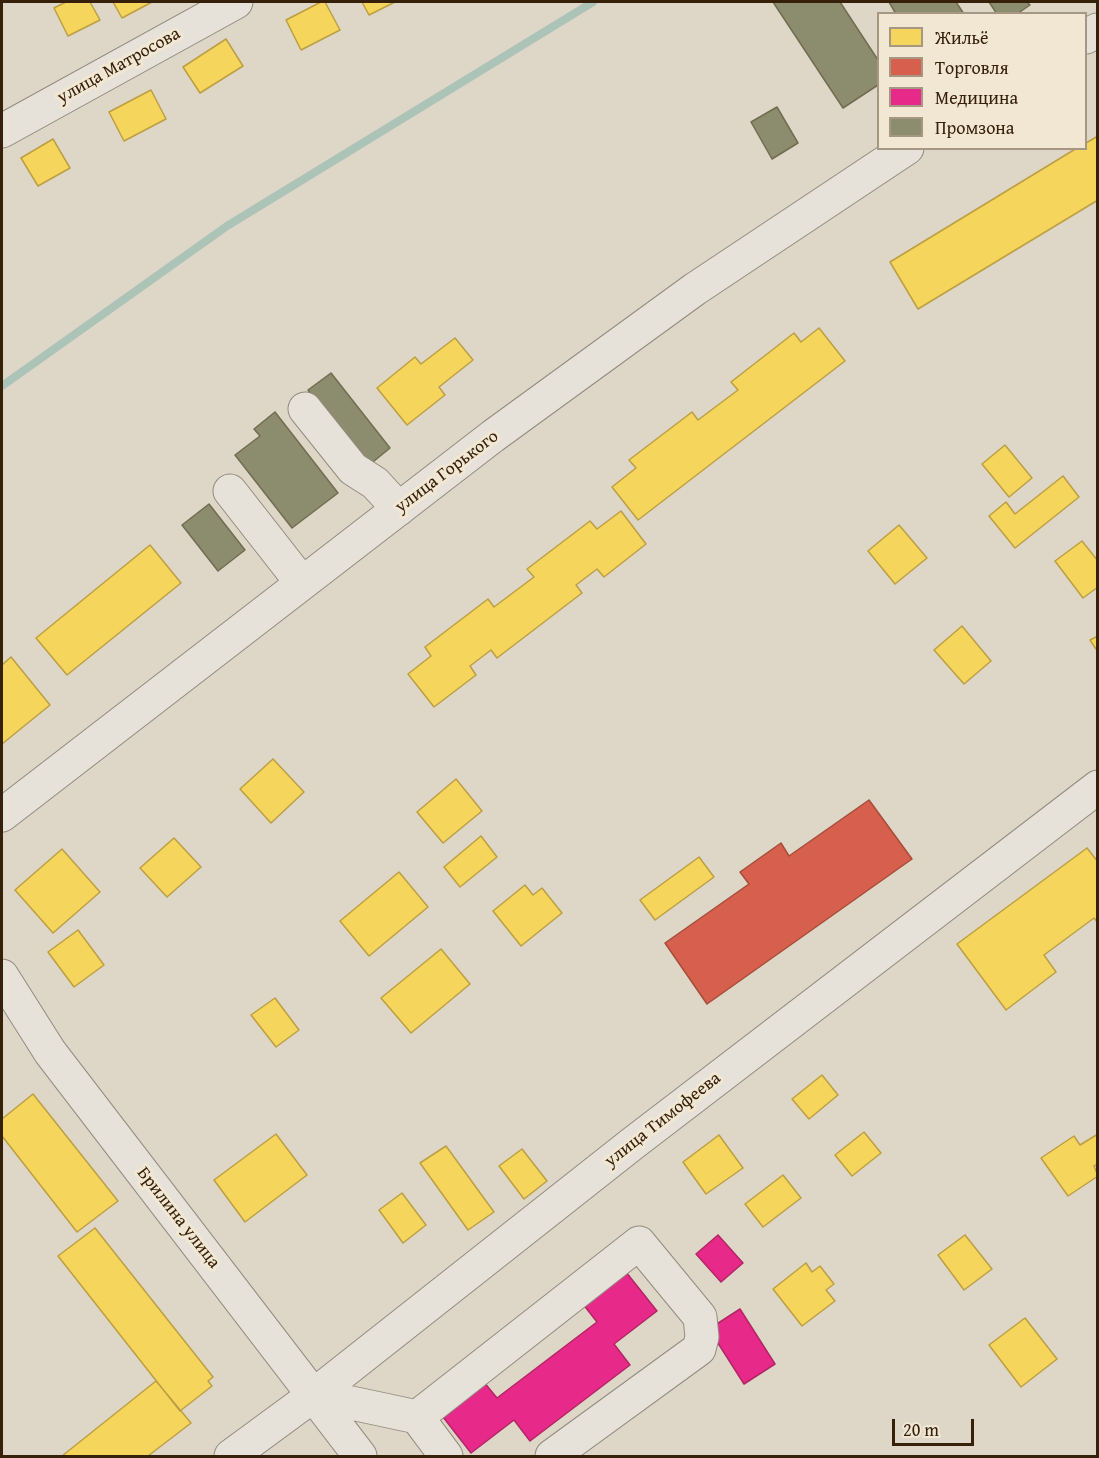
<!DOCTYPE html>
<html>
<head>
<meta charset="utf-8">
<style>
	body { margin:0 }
	#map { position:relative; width:1099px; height:1458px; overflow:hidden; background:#ded6c6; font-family:"Gentium Book Plus",serif }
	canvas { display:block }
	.frame { position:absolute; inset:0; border:3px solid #36200a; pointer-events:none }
	.legend { position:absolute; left:877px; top:12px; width:210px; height:138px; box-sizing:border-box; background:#f1e7d3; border:2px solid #a69783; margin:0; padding:8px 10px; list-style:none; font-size:18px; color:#36200a }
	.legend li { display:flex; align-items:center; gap:12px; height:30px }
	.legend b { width:30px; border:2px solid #a69783 }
	.scale { position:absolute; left:892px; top:1419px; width:82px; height:27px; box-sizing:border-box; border:3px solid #36200a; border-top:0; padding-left:8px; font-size:18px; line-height:21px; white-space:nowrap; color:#36200a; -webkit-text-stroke:4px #f1e7d3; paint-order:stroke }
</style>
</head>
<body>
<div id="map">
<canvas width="1099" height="1458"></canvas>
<div class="frame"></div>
<ul class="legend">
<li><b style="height:16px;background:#f6d55c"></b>Жильё</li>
<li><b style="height:16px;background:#d6604d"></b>Торговля</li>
<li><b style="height:16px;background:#e7298a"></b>Медицина</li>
<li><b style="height:16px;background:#8c8c6e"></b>Промзона</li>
</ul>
<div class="scale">20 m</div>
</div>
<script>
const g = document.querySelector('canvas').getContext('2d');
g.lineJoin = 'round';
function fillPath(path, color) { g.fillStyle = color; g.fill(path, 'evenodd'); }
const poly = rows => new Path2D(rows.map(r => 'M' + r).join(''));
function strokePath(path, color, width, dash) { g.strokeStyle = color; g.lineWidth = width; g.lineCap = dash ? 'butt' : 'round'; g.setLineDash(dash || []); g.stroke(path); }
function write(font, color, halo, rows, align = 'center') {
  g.font = font + ' "Gentium Book Plus",serif'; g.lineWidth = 6; g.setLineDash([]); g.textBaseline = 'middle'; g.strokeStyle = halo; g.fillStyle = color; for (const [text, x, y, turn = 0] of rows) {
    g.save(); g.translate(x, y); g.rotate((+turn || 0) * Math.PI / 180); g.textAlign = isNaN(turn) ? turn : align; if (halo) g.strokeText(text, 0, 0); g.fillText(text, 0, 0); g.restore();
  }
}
const homes = poly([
	[66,2,90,2,100,20,68,36,54,8,66,2],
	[113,2,152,2,122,18,113,2],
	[321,2,325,2,340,30,301,50,286,20,321,2],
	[362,2,395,2,369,15,362,2],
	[226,39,243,66,200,93,183,67,226,39],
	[151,90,166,119,124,141,109,112,151,90],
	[1098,136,1098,200,918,309,890,262,1077,148,1086,148,1086,143,1098,136],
	[53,139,70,168,38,186,21,158,53,139],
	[819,328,845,361,638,520,612,487,636,468,629,460,692,412,698,420,738,390,731,382,794,333,801,342,819,328],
	[455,338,473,360,439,387,445,395,407,425,377,388,415,357,421,364,455,338],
	[1005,445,1032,478,1009,497,982,464,1005,445],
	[1063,476,1079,497,1015,548,989,516,1006,502,1015,514,1063,476],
	[621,511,646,544,604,577,597,569,576,585,582,593,497,658,491,650,470,666,476,675,434,707,408,674,431,656,425,647,488,599,494,607,534,577,527,569,590,521,597,529,621,511],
	[899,525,927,558,895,584,868,551,899,525],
	[1082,541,1098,561,1098,587,1083,598,1055,561,1082,541],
	[150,545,181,583,67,675,36,638,150,545],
	[962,626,991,661,964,684,934,650,962,626],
	[1098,636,1098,652,1090,640,1098,636],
	[11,657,50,705,2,744,2,665,11,657],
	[273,759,304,792,271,823,240,789,273,759],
	[456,779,482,811,443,843,417,812,456,779],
	[481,836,497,857,460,887,444,867,481,836],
	[174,838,201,867,167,897,140,868,174,838],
	[1087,848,1098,862,1098,923,1094,918,1044,955,1056,972,1006,1010,957,944,1087,848],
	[62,849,100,892,53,933,15,890,62,849],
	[699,857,714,877,655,920,640,900,699,857],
	[399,872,428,907,369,956,340,921,399,872],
	[525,885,533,895,542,888,562,913,521,946,493,911,525,885],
	[78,930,104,965,74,987,48,952,78,930],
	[441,949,470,984,411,1033,381,998,441,949],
	[275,998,299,1030,276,1047,251,1015,275,998],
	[822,1075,838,1095,809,1119,792,1099,822,1075],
	[33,1094,118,1201,77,1232,2,1136,2,1119,33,1094],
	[864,1132,881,1153,852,1176,835,1155,864,1132],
	[276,1134,307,1175,245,1222,214,1180,276,1134],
	[1098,1134,1098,1164,1094,1166,1098,1176,1068,1196,1041,1158,1074,1136,1080,1145,1098,1134],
	[719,1135,743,1168,706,1194,683,1162,719,1135],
	[446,1146,494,1212,468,1230,420,1163,446,1146],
	[522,1149,547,1181,524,1199,499,1166,522,1149],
	[783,1175,801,1198,763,1227,745,1204,783,1175],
	[402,1193,426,1225,403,1243,379,1210,402,1193],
	[95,1228,213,1377,208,1381,212,1386,180,1411,58,1256,95,1228],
	[965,1235,992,1269,964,1290,938,1255,965,1235],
	[806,1263,812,1272,820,1266,834,1284,826,1290,835,1301,802,1326,773,1289,806,1263],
	[1025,1318,1057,1359,1021,1387,989,1345,1025,1318],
	[156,1381,191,1423,148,1456,62,1456,156,1381]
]);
fillPath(homes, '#f6d55c');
strokePath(homes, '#bc9f43', 1.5);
const shops = poly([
	[869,800,912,859,707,1004,665,943,749,884,740,872,781,843,789,856,869,800]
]);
fillPath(shops, '#d6604d');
strokePath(shops, '#a64d39', 1.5);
const health = poly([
	[718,1235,743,1263,721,1282,696,1254,718,1235],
	[622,1267,657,1311,614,1344,630,1365,530,1441,514,1420,471,1453,436,1408,479,1376,497,1398,597,1322,579,1299,622,1267],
	[740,1309,775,1364,744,1384,709,1329,740,1309]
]);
fillPath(health, '#e7298a');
strokePath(health, '#b22664', 1.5);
const industry = poly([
	[773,2,840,2,878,60,878,85,843,108,773,2],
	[889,2,956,2,964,14,896,14,889,2],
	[989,2,1027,2,1030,5,1017,14,997,14,989,2],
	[777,107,798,143,772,159,751,122,777,107],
	[331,373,390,448,368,466,308,390,331,373],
	[275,412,338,493,292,528,235,455,260,436,254,429,275,412],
	[209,504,245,550,218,571,182,525,209,504]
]);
fillPath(industry, '#8c8c6e');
strokePath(industry, '#726c50', 1.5);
strokePath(poly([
	[2,386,227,226,593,2]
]), '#acc3b7', 8);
const minor = poly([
	[1086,37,1097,30],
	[2,131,236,2],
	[305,409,353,469,375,483,399,509],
	[230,491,302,583],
	[2,815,493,436,695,289,907,148],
	[2,976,50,1052,360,1456],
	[314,1395,417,1417,446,1456],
	[417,1417,639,1243,700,1317,702,1337,699,1349,552,1456],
	[231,1456,314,1395,632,1144,1098,787]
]);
strokePath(minor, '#928b7f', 35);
strokePath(minor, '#e6e2da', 33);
write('18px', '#36200a', '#f1e7d3', [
	["улица Матросова",119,66,-29],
	["улица Горького",447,472,-37],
	["улица Тимофеева",663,1120,-38],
	["Брилина улица",178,1218,52]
]);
</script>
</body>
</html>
